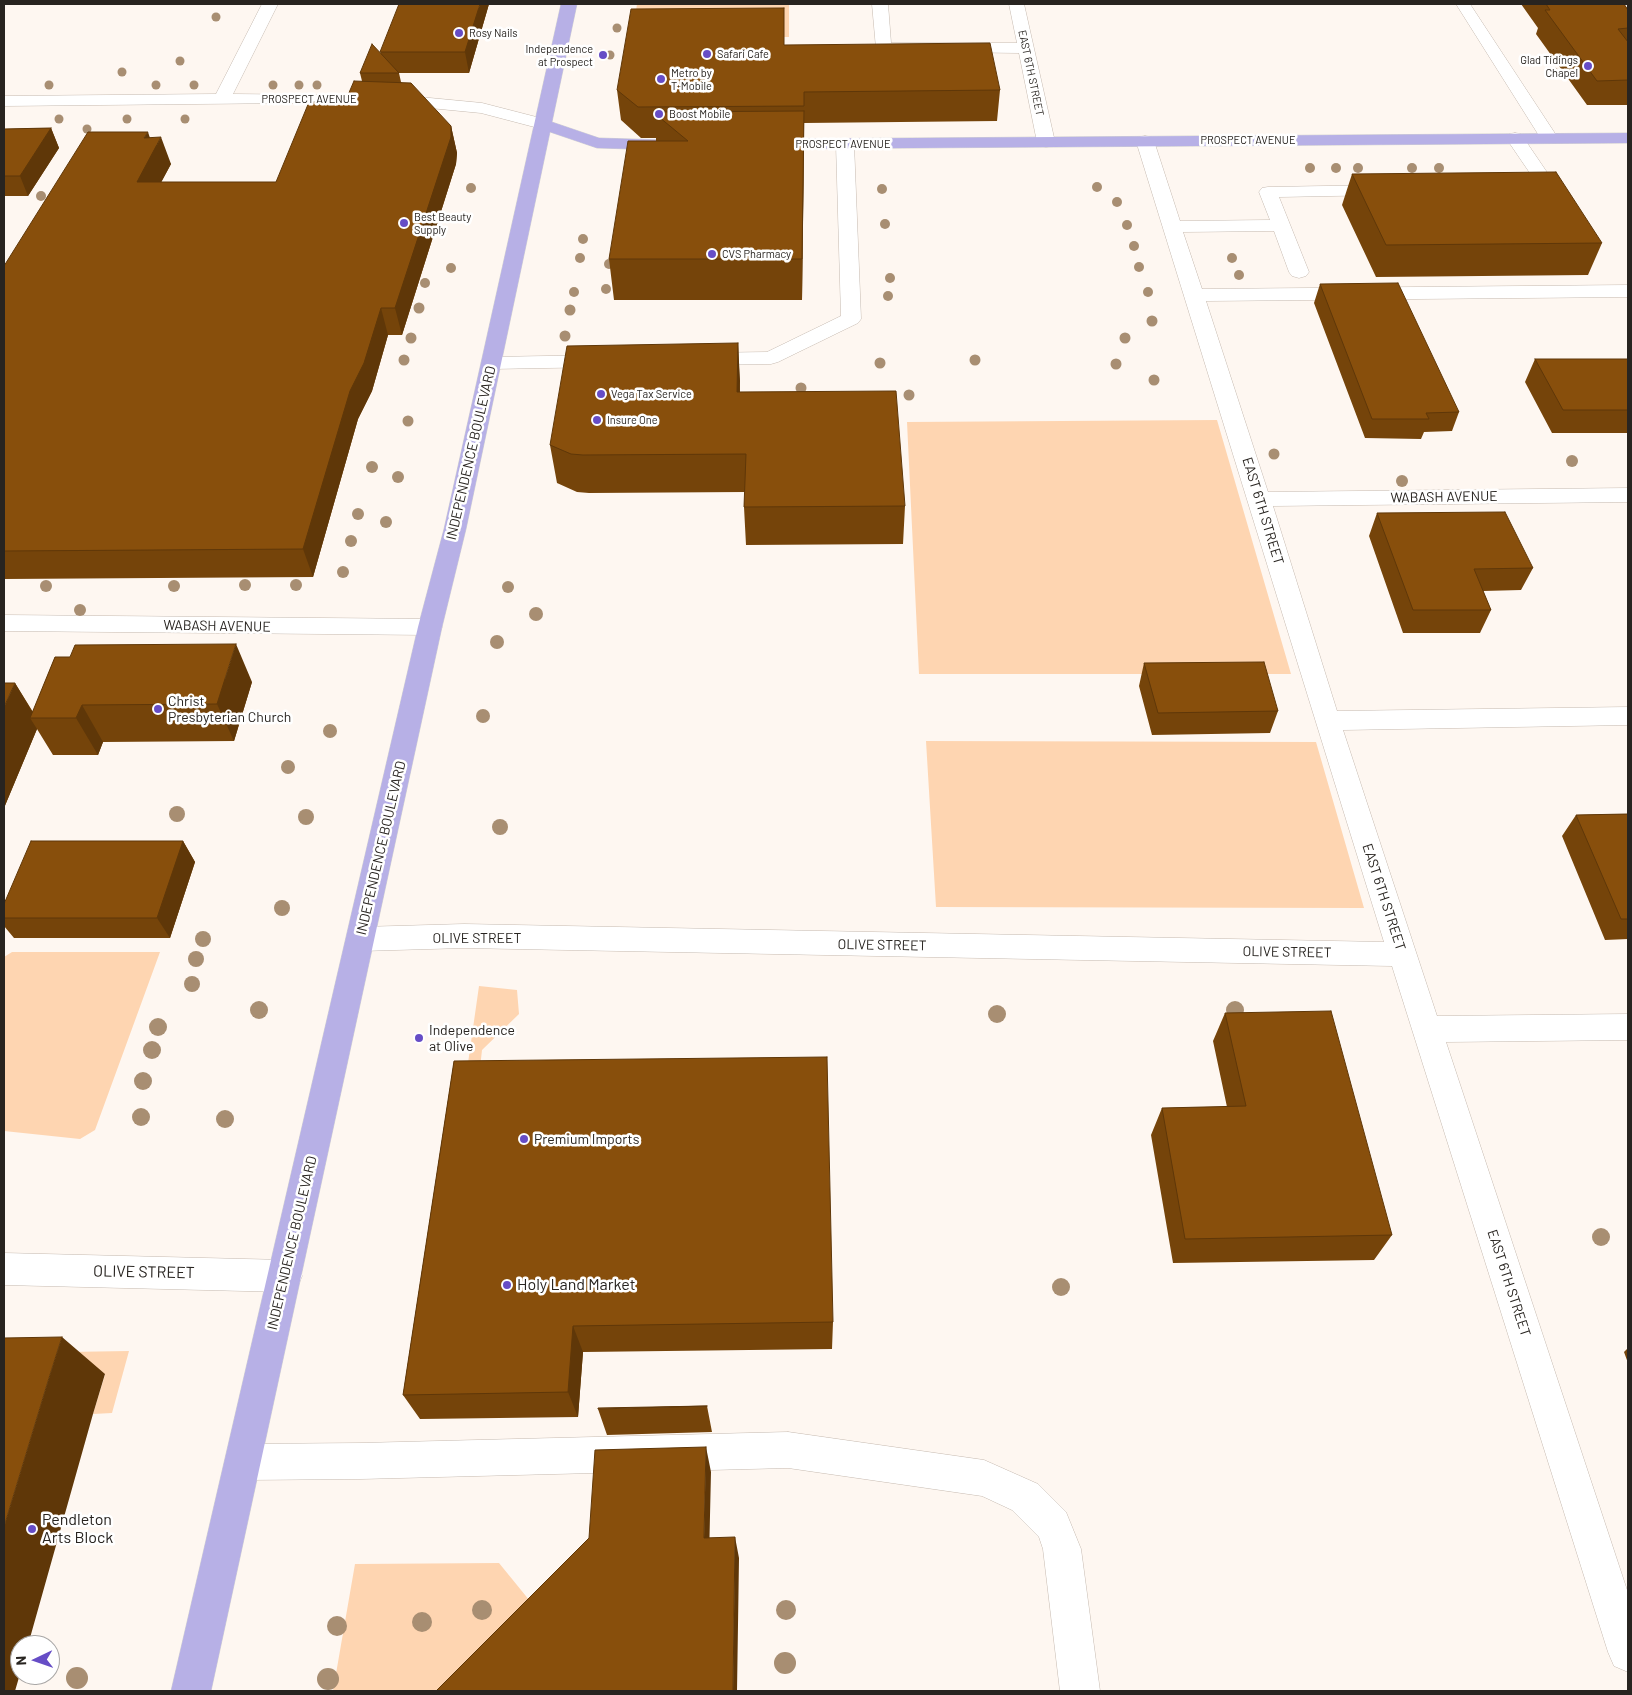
<!DOCTYPE html>
<html>
<head>
<meta charset="utf-8">
<style>
	body { margin:0 }
	#map { position:relative; width:1632px; height:1695px; overflow:hidden; background:#fef7f1; font-family:Barlow,sans-serif }
	canvas { display:block }
	.frame { position:absolute; inset:0; border:5px solid #282420; pointer-events:none }
	.north { position:absolute; left:10px; top:1635px; width:50px; height:50px; box-sizing:border-box; background:#fff; border:1px solid #a9a7a6; border-radius:50%; rotate:267deg; font-size:14px; font-weight:700; line-height:20px; text-align:center; color:#282420 }
	.north::after { content:''; display:block; margin:auto; width:18px; height:22px; background:#664dc6; clip-path:polygon(50% 0,100% 100%,50% 72%,0 100%) }
</style>
</head>
<body>
<div id="map">
<canvas width="1632" height="1695"></canvas>
<div class="frame"></div>
<div class="north">N</div>
</div>
<script>
const g = document.querySelector('canvas').getContext('2d');
g.lineJoin = 'round';
function fillPath(path, color) { g.fillStyle = color; g.fill(path, 'evenodd'); }
const poly = rows => new Path2D(rows.map(r => 'M' + r).join(''));
function strokePath(path, color, width, dash) { g.strokeStyle = color; g.lineWidth = width; g.lineCap = dash ? 'butt' : 'round'; g.setLineDash(dash || []); g.stroke(path); }
function write(font, color, halo, rows, align = 'center') {
  g.font = font + ' Barlow,sans-serif'; g.lineWidth = 5; g.setLineDash([]); g.textBaseline = 'middle'; g.strokeStyle = halo; g.fillStyle = color; for (const [text, x, y, turn = 0] of rows) {
    g.save(); g.translate(x, y); g.rotate((+turn || 0) * Math.PI / 180); g.textAlign = isNaN(turn) ? turn : align; if (halo) g.strokeText(text, 0, 0); g.fillText(text, 0, 0); g.restore();
  }
}
fillPath(poly([
	[637,4,789,4,789,37,632,38],
	[1217,420,1291,674,919,674,907,422],
	[926,741,1316,742,1364,908,936,907],
	[12,952,160,952,95,1130,80,1139,4,1131,4,957],
	[479,986,517,990,519,1014,482,1050,479,1077,466,1077],
	[129,1351,112,1413,93,1414,105,1375,4,1353],
	[499,1563,543,1617,470,1691,333,1691,355,1564]
]), '#fed5b1');
const minor = poly([
	[262,4,278,4,233,94,409,96,482,103,548,120,550,124,548,128,542,129,481,113,409,106,293,103,4,106,4,96,216,94,262,4],
	[872,4,888,4,891,43,1017,43,1009,4,1024,4,1055,142,1052,146,1046,147,1040,146,1037,142,1019,53,878,51,876,48,872,4],
	[1456,4,1470,4,1558,138,1555,142,1549,143,1543,142,1456,4],
	[1515,133,1521,134,1557,187,1554,191,1529,192,1523,191,1520,187,1523,183,1536,182,1506,138,1509,134,1515,133],
	[1145,136,1151,137,1154,141,1180,221,1270,220,1259,192,1262,188,1268,187,1383,185,1389,186,1392,190,1389,194,1383,195,1279,197,1309,272,1306,276,1299,278,1292,276,1289,272,1274,231,1183,232,1202,289,1628,285,1628,297,1206,301,1268,492,1628,488,1628,502,1273,506,1337,711,1628,707,1628,725,1343,730,1437,1016,1628,1014,1628,1040,1446,1042,1628,1593,1628,1672,1614,1666,1608,1652,1392,966,464,948,361,951,351,947,347,939,351,931,361,927,464,924,1384,942,1136,141,1139,137,1145,136],
	[845,139,851,140,854,144,861,319,858,323,778,362,771,364,703,365,696,363,693,359,696,355,703,353,767,352,841,316,836,144,839,140,845,139],
	[602,355,609,357,612,361,609,365,602,367,491,369,484,367,481,363,484,359,491,357,602,355],
	[4,615,430,619,439,621,442,627,439,633,430,635,4,631,4,615],
	[4,1253,285,1260,297,1264,302,1276,297,1288,285,1292,4,1285,4,1253],
	[788,1432,984,1460,1038,1484,1066,1512,1081,1549,1100,1691,1060,1691,1043,1549,1039,1537,1012,1510,982,1496,788,1468,361,1479,244,1480,231,1475,226,1462,231,1449,244,1444,361,1443,788,1432]
]);
const major = poly([
	[561,4,577,4,552,122,599,138,665,140,671,141,674,145,671,149,665,150,597,148,550,132,466,529,442,627,211,1691,171,1691,418,627,444,529,561,4],
	[1628,133,1628,143,768,149,762,148,759,144,762,140,768,139,1628,133]
]);
strokePath(minor, '#c6bab0', 1);
strokePath(major, '#d4d3d2', 1);
fillPath(minor, '#fff');
fillPath(major, '#b7b0e6');
g.fillStyle = '#a88e72';
for (const [x, y, r] of [
	[216,17,4.5],
	[617,28,4.5],
	[610,55,4.5],
	[180,61,4.5],
	[122,72,4.5],
	[1554,72,4.5],
	[49,85,4.5],
	[156,85,4.5],
	[194,85,4.5],
	[273,85,4.5],
	[299,85,4.5],
	[317,85,4.5],
	[59,119,4.5],
	[127,119,4.5],
	[185,119,4.5],
	[87,129,4.5],
	[1310,168,5],
	[1336,168,5],
	[1358,168,5],
	[1412,168,5],
	[1439,168,5],
	[1097,187,5],
	[471,188,5],
	[882,189,5],
	[41,196,5],
	[1117,202,5],
	[885,224,5],
	[1127,225,5],
	[583,239,5],
	[1134,246,5],
	[580,258,5],
	[1232,258,5],
	[609,264,5],
	[1139,267,5],
	[451,268,5],
	[1239,275,5],
	[890,278,5],
	[425,283,5],
	[606,289,5],
	[574,292,5],
	[1148,292,5],
	[888,296,5],
	[419,308,5.5],
	[570,310,5.5],
	[1152,321,5.5],
	[565,336,5.5],
	[411,338,5.5],
	[1125,338,5.5],
	[404,360,5.5],
	[975,360,5.5],
	[880,363,5.5],
	[1116,364,5.5],
	[1154,380,5.5],
	[801,388,5.5],
	[909,395,5.5],
	[408,421,5.5],
	[1274,454,5.5],
	[1572,461,6],
	[372,467,6],
	[398,477,6],
	[1402,481,6],
	[358,514,6],
	[386,522,6],
	[351,541,6],
	[343,572,6],
	[245,585,6],
	[296,585,6],
	[46,586,6],
	[174,586,6],
	[508,587,6],
	[80,610,6],
	[536,614,7],
	[497,642,7],
	[483,716,7],
	[330,731,7],
	[288,767,7],
	[177,814,8],
	[306,817,8],
	[500,827,8],
	[282,908,8],
	[203,939,8],
	[196,959,8],
	[192,984,8],
	[259,1010,9],
	[1235,1010,9],
	[997,1014,9],
	[158,1027,9],
	[152,1050,9],
	[143,1081,9],
	[141,1117,9],
	[225,1119,9],
	[1601,1237,9],
	[1061,1287,9],
	[482,1610,10],
	[786,1610,10],
	[422,1622,10],
	[337,1626,10],
	[785,1663,11],
	[77,1678,11],
	[328,1679,11]
]) { g.beginPath(); g.arc(x, y, r, 0, 2 * Math.PI); g.fill(); }
fillPath(poly([
	[489,4,469,73,399,73,401,82,451,126,457,153,456,164,402,335,388,335,372,391,358,419,313,577,4,579,4,266,150,138,171,164,161,182,276,182,345,102,362,81,360,73,381,53,380,52],
	[1521,4,1624,4,1628,10,1628,105,1587,105,1536,34,1538,28],
	[784,45,1000,90,997,121,804,123,802,300,614,300,609,259,656,141,656,138,641,138,621,120,617,90],
	[51,128,59,148,28,196,4,196,4,129],
	[1352,174,1602,243,1588,275,1376,277,1342,205],
	[1320,284,1459,412,1452,431,1424,432,1421,439,1365,438,1314,303],
	[738,343,740,392,905,506,903,544,746,545,744,507,745,492,589,493,577,492,557,483,550,445],
	[1535,359,1628,359,1628,433,1552,433,1525,382],
	[1377,513,1533,568,1521,590,1483,591,1491,610,1480,633,1403,633,1369,536],
	[55,657,252,682,234,741,103,742,98,755,53,755,37,729,4,808,15,683,33,712],
	[1144,663,1278,711,1270,733,1152,735,1139,686],
	[1628,814,1628,939,1605,940,1562,836,1576,815],
	[183,841,195,862,170,938,14,938,4,926,4,904],
	[1225,1013,1392,1235,1374,1260,1173,1263,1151,1135,1162,1108,1227,1107,1213,1041],
	[454,1061,833,1322,832,1349,583,1352,578,1417,420,1419,403,1395],
	[1628,1348,1628,1363,1624,1352],
	[707,1406,712,1432,607,1435,598,1409]
]), '#75440a');
fillPath(poly([
	[480,4,489,4,469,73,465,52],
	[804,111,804,151,802,300,802,259],
	[451,126,457,153,456,164,402,335,395,308],
	[51,128,59,148,28,196,20,176],
	[148,132,154,150,161,137,171,164,147,209,137,182,144,138],
	[381,308,388,335,372,391,358,419,313,577,303,549,350,391],
	[738,343,740,381,739,430,737,392],
	[236,644,252,682,234,741,217,704],
	[15,683,36,718,30,718,37,729,4,808,4,707],
	[82,705,103,742,98,755,76,718],
	[183,841,195,862,170,938,157,918],
	[573,1326,583,1352,578,1417,568,1392],
	[62,1337,105,1374,93,1414,28,1645,20,1645,20,1674,15,1691,4,1691,4,1527,49,1378],
	[706,1447,711,1472,709,1559,704,1538],
	[735,1537,739,1558,737,1691,733,1691]
]), '#5f3708');
const building = poly([
	[399,4,480,4,465,52,380,52,399,4],
	[1546,4,1624,4,1628,10,1628,28,1618,29,1628,42,1628,80,1597,81,1545,10,1550,10,1546,4],
	[784,8,784,45,990,43,1000,90,804,92,804,106,638,107,617,90,631,9,784,8],
	[372,44,399,73,360,73,372,44],
	[354,81,411,83,451,126,451,137,395,308,381,308,364,363,350,391,303,549,4,551,4,266,88,132,148,132,144,138,161,137,137,182,276,182,309,102,345,102,354,81],
	[804,111,802,259,609,259,628,141,688,141,653,112,804,111],
	[51,128,20,176,4,176,4,129,51,128],
	[1556,172,1602,243,1386,245,1352,174,1556,172],
	[1398,283,1459,412,1426,413,1429,419,1372,419,1320,284,1398,283],
	[738,343,737,392,896,391,905,506,744,507,746,454,583,455,571,454,550,445,567,346,738,343],
	[1535,359,1628,359,1628,410,1563,410,1535,359],
	[1505,512,1533,568,1474,569,1491,610,1413,610,1377,513,1505,512],
	[236,644,217,704,82,705,76,718,30,718,55,657,70,657,75,645,236,644],
	[1264,662,1278,711,1158,713,1144,663,1264,662],
	[4,683,15,683,4,707,4,683],
	[1628,814,1628,919,1621,919,1576,815,1628,814],
	[31,841,183,841,157,918,4,918,4,904,31,841],
	[1331,1011,1392,1235,1185,1239,1162,1108,1246,1106,1225,1013,1331,1011],
	[827,1057,833,1322,573,1326,568,1392,403,1395,454,1061,827,1057],
	[62,1337,49,1378,4,1527,4,1338,62,1337],
	[707,1406,598,1409,598,1408,707,1406],
	[706,1447,704,1538,735,1537,733,1691,436,1691,589,1538,595,1450,706,1447]
]);
fillPath(building, '#884f0c');
strokePath(building, '#5f3708', 1);
for (const [x, y, r, color] of [
	[459,33,5,"#664dc6"],
	[707,54,5,"#664dc6"],
	[603,55,5,"#664dc6"],
	[1588,66,5,"#664dc6"],
	[661,79,5,"#664dc6"],
	[659,114,5,"#664dc6"],
	[404,223,5,"#664dc6"],
	[712,254,5,"#664dc6"],
	[601,394,5,"#664dc6"],
	[597,420,5,"#664dc6"],
	[158,709,5,"#664dc6"],
	[419,1038,5,"#664dc6"],
	[524,1139,5,"#664dc6"],
	[507,1285,5,"#664dc6"],
	[32,1529,5,"#664dc6"]
]) { const dot = new Path2D(); dot.arc(x, y, r, 0, 2 * Math.PI); g.fillStyle = color; g.fill(dot); strokePath(dot, '#fff', 2); }
write('11px', '#282420', '#fff', [
	["Rosy Nails",469,33],
	["Independence",593,49,"right"],
	["at Prospect",593,62,"right"],
	["Safari Cafe",717,54],
	["Glad Tidings",1578,60,"right"],
	["Chapel",1578,73,"right"],
	["Metro by",671,73],
	["T-Mobile",671,86],
	["Boost Mobile",669,114],
	["Best Beauty",414,217],
	["Supply",414,230],
	["CVS Pharmacy",722,254],
	["Vega Tax Service",611,394],
	["Insure One",607,420]
], 'left');
write('11px', '#282420', '#fff', [
	["EAST 6TH STREET",1031,73,78],
	["PROSPECT AVENUE",309,99],
	["PROSPECT AVENUE",1248,140],
	["PROSPECT AVENUE",843,144]
]);
write('14px', '#282420', '#fff', [
	["INDEPENDENCE BOULEVARD",471,453,-77],
	["WABASH AVENUE",1444,497,-1],
	["EAST 6TH STREET",1263,511,73],
	["WABASH AVENUE",217,626,1],
	["INDEPENDENCE BOULEVARD",381,848,-77],
	["EAST 6TH STREET",1384,897,72],
	["OLIVE STREET",477,938],
	["OLIVE STREET",882,945,1],
	["OLIVE STREET",1287,952,1],
	["INDEPENDENCE BOULEVARD",292,1243,-77],
	["EAST 6TH STREET",1509,1283,72]
]);
write('14px', '#282420', '#fff', [
	["Christ",168,701],
	["Presbyterian Church",168,717],
	["Independence",429,1030],
	["at Olive",429,1046],
	["Premium Imports",534,1139]
], 'left');
write('16px', '#282420', '#fff', [
	["OLIVE STREET",144,1272,1]
]);
write('16px', '#282420', '#fff', [
	["Holy Land Market",517,1285],
	["Pendleton",42,1520],
	["Arts Block",42,1538]
], 'left');
</script>
</body>
</html>
